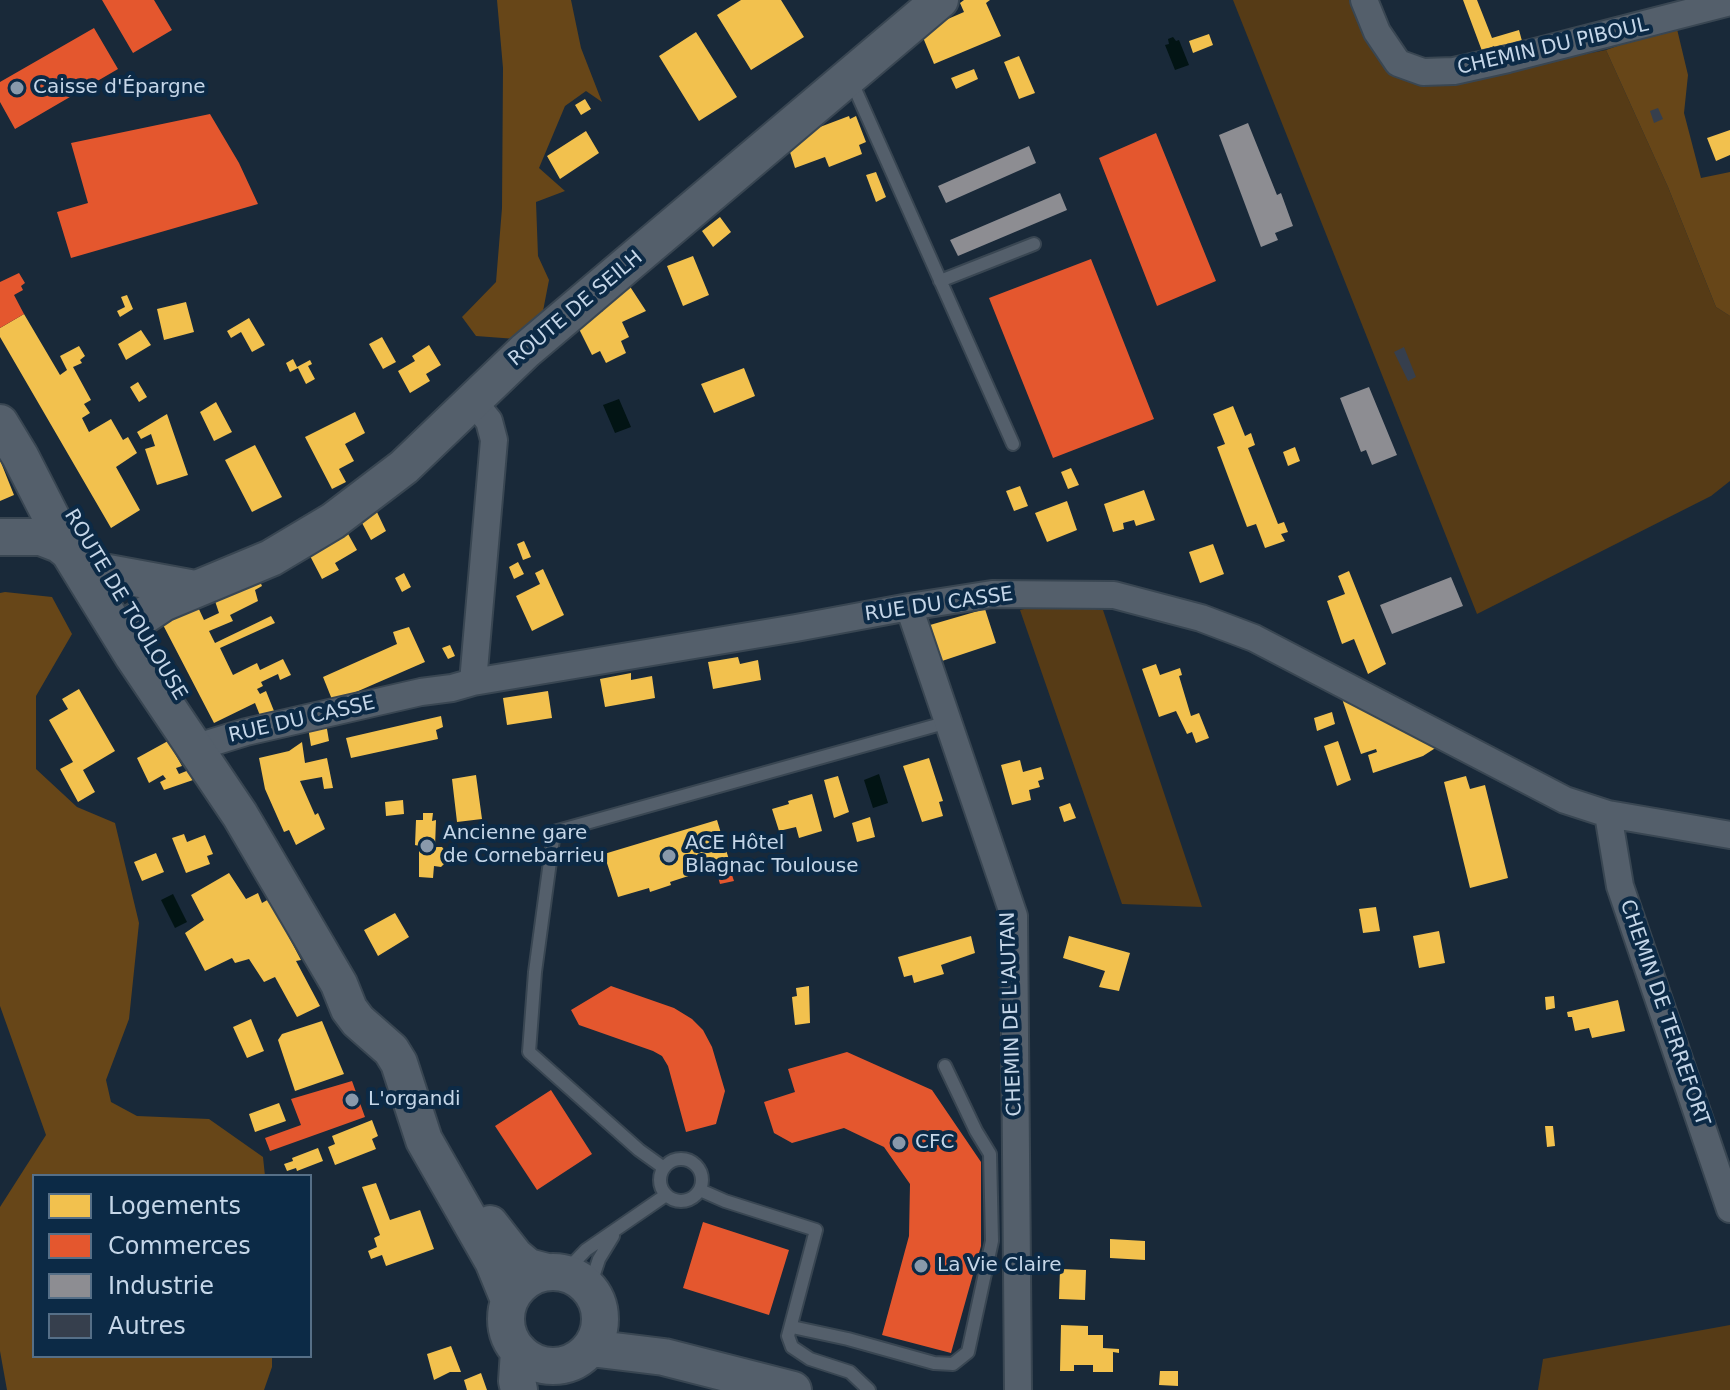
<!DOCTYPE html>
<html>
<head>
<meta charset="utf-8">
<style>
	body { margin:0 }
	#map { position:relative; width:1730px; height:1390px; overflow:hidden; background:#192939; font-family:"DejaVu Sans",sans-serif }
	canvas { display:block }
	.legend { position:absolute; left:32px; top:1174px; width:280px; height:184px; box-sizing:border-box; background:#0c2a46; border:2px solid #566f87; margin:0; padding:10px 14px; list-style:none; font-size:24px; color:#c5d6e8 }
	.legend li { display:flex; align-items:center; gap:16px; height:40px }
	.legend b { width:40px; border:2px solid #566f87 }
</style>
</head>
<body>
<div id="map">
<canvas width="1730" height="1390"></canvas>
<ul class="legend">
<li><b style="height:22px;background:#f2c14e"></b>Logements</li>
<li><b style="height:22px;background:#e4572e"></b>Commerces</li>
<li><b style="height:22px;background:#8d8d92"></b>Industrie</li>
<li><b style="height:22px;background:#363f4d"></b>Autres</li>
</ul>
</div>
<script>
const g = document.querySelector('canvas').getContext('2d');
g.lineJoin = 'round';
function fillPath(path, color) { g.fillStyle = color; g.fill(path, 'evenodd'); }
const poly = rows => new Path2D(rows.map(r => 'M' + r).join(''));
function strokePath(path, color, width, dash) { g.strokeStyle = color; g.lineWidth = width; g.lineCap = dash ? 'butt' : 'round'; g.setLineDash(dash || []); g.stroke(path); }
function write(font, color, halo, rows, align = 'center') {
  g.font = font + ' "DejaVu Sans",sans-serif'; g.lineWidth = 8; g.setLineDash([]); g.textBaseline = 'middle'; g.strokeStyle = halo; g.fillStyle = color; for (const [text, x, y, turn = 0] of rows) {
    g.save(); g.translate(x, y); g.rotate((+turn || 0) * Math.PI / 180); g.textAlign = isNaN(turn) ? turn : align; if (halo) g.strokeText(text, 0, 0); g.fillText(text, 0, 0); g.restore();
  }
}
fillPath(poly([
	[1233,0,1356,0,1403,76,1431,85,1606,50,1668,187,1716,307,1730,316,1730,481,1711,496,1477,614],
	[1049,603,1103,610,1202,907,1122,904,1020,610],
	[1730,1325,1730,1390,1538,1390,1543,1359]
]), '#563b16');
fillPath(poly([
	[497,0,571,0,581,48,602,102,586,91,565,106,539,168,565,191,536,202,538,256,549,280,543,311,516,339,476,336,462,317,496,282,502,208,503,68],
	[1677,29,1688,75,1684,113,1701,178,1730,172,1730,316,1716,307,1668,187,1606,50,1634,40],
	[5,592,52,597,72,634,36,696,36,769,77,807,115,823,139,923,129,1019,106,1080,111,1102,137,1116,209,1119,263,1157,265,1176,34,1176,34,1356,272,1356,272,1367,264,1390,7,1390,0,1351,0,1207,46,1135,0,1006,0,593]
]), '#674618');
fillPath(poly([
	[1173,37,1176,41,1179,40,1189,65,1175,70,1165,45,1169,44,1168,39],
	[619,399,631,427,615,433,603,405],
	[879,774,888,803,873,808,864,780],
	[173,894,187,922,175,928,161,900]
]), '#021414');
fillPath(poly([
	[741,0,781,0,804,37,751,70,717,15],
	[964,0,990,0,986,3,1001,36,934,64,922,35,934,25,964,12,960,3],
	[1463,0,1477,0,1492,38,1519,30,1522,41,1495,48,1494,46,1482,51],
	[696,32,737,97,699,121,659,56],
	[1209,34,1213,45,1193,53,1189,41],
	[1019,56,1035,93,1019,99,1004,62],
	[974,69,978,79,956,89,951,78],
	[585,99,591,109,581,115,575,105],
	[849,116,850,119,856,116,866,142,859,145,862,154,829,167,825,157,795,168,789,149,812,130],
	[1730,130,1730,155,1716,161,1707,138],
	[586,131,599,153,560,179,547,156],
	[876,172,886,197,876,202,866,175],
	[720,217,731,232,713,247,702,231],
	[693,256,709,295,683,306,667,266],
	[629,285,646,311,622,322,629,337,621,341,626,353,606,363,600,351,592,355,576,323,603,311,600,304],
	[127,295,133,309,120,317,117,311,125,307,121,297],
	[186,302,194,332,164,340,157,309],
	[24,314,60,375,67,370,60,356,79,346,85,356,80,360,82,363,73,367,91,400,84,404,90,413,82,418,89,432,111,419,123,440,128,437,137,453,116,467,140,510,111,528,0,337,0,328],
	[249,318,265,345,252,352,241,332,231,338,227,331],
	[141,330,151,345,126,360,118,344],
	[382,337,396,362,383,369,369,344],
	[429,345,441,365,426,374,430,381,410,393,398,371,415,361,412,356],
	[293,359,297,367,310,360,312,364,308,366,315,379,306,384,298,368,290,372,286,363],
	[744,368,755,396,714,413,701,384],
	[138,382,147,397,139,402,130,387],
	[216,402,232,432,214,441,200,412],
	[1233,406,1245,436,1251,433,1255,445,1248,448,1278,524,1284,522,1288,532,1281,534,1285,541,1265,548,1256,524,1247,527,1217,447,1225,444,1213,414],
	[355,412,365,433,345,444,354,461,339,469,346,482,332,489,305,437],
	[167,414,188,475,157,485,145,449,155,446,151,434,141,439,137,432],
	[255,445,282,497,252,512,225,460],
	[1295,447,1300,461,1288,466,1283,452],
	[0,460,14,495,0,501],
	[1071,468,1079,485,1068,489,1061,472],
	[1020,486,1028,506,1014,511,1006,491],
	[1144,490,1155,520,1136,526,1134,520,1123,523,1124,529,1113,532,1104,504],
	[1067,501,1077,530,1047,542,1035,513],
	[376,510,386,531,371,540,361,521],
	[347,532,357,550,335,563,339,570,322,579,309,554],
	[524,541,531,557,523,560,517,544],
	[1213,544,1224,574,1200,583,1189,552],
	[518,562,524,574,514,579,509,567],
	[543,569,564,615,532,631,516,596,540,584,535,573],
	[1349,571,1386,664,1368,674,1354,639,1342,644,1327,601,1345,594,1338,576],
	[404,573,411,587,402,592,395,578],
	[259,579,262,586,255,590,258,601,230,615,233,621,209,631,215,643,271,616,275,623,220,648,233,675,257,663,260,670,283,659,291,675,280,680,278,674,261,682,263,686,257,689,260,694,266,691,274,711,261,718,255,703,214,723,161,621,197,605,204,620,219,613,214,598],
	[985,609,996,643,942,661,930,625],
	[409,627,425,662,333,702,323,677,397,644,393,632],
	[450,645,455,656,448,659,442,648],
	[738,657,740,664,758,660,761,680,713,689,708,662],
	[1156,664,1160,675,1180,668,1182,675,1179,676,1191,716,1199,713,1209,738,1196,743,1192,732,1187,734,1176,711,1159,717,1142,669],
	[631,673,631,680,652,676,655,698,605,707,600,679],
	[79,689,115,751,83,770,95,792,78,802,60,769,73,762,49,720,68,709,62,699],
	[548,691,552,718,507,725,503,698],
	[1340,693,1437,747,1423,756,1373,773,1368,755,1377,752,1376,749,1361,754],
	[1332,712,1335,724,1317,731,1314,718],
	[441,716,443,727,436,730,438,739,351,758,346,738],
	[326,723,329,741,311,746,308,727],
	[168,741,182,766,176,768,179,774,189,770,193,780,164,790,160,782,166,779,163,775,149,783,137,758],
	[1338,741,1351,780,1337,786,1324,746],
	[302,742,305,763,327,758,333,788,324,789,322,777,300,781,315,815,318,813,325,829,296,845,289,830,284,832,265,789,259,758,289,751],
	[929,758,943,801,939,802,943,816,922,822,903,766],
	[1020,760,1023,772,1041,767,1044,779,1038,781,1040,787,1029,790,1031,800,1012,805,1001,765],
	[476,775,482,819,457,822,452,779],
	[838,776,849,812,834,818,824,780],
	[1466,776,1470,789,1485,785,1508,878,1470,888,1444,782],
	[812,794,822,831,799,838,796,827,779,831,772,809,789,804,788,801],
	[403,800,404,814,386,816,385,802],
	[1070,803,1076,818,1064,822,1059,807],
	[423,813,433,813,432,821,436,820,435,847,442,847,445,851,445,863,441,867,434,866,433,878,419,877,419,846,415,845,416,820,423,820],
	[870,817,875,837,857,842,852,823],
	[717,820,730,863,720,867,721,870,711,872,710,869,670,882,671,885,650,892,649,888,618,897,604,854],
	[184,834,187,842,205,835,213,854,207,856,210,864,186,873,172,838],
	[156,853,164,872,142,881,134,862],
	[229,873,246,899,258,893,262,903,269,899,301,960,296,961,320,1006,297,1017,275,977,264,982,249,959,235,963,232,958,205,971,185,933,204,920,191,895],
	[1376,907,1380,931,1363,933,1359,909],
	[395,913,409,937,378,956,364,930],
	[1439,931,1445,963,1419,968,1413,936],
	[971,936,975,953,941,965,944,974,914,983,912,975,904,977,898,957],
	[1069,936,1130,953,1119,991,1099,987,1105,971,1063,958],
	[809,986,810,1023,795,1025,792,997,797,996,796,988],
	[1554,996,1555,1008,1546,1010,1545,997],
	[1618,1000,1625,1031,1592,1038,1589,1028,1575,1031,1572,1017,1568,1017,1567,1012],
	[251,1019,264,1051,247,1058,233,1027],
	[322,1021,344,1074,295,1091,278,1040,282,1034],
	[279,1103,286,1121,255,1132,249,1114],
	[372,1120,378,1136,372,1139,376,1149,335,1165,328,1147,335,1144,332,1136],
	[1545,1126,1553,1126,1555,1146,1547,1147],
	[318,1148,323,1161,297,1171,296,1168,287,1171,284,1164,293,1161,292,1158],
	[376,1183,390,1220,420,1210,434,1249,386,1266,382,1255,371,1259,368,1251,377,1247,374,1238,380,1235,362,1187],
	[1110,1239,1145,1241,1145,1260,1110,1258],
	[1060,1269,1086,1270,1085,1300,1059,1299],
	[1061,1325,1088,1326,1088,1335,1103,1335,1103,1348,1119,1349,1119,1353,1113,1352,1113,1372,1093,1372,1093,1365,1074,1365,1074,1371,1060,1371],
	[451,1346,461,1372,450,1372,434,1380,427,1354],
	[1160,1371,1178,1371,1178,1386,1159,1385],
	[481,1373,487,1390,467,1390,464,1380]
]), '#f2c14e');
fillPath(poly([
	[102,0,154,0,172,30,133,53],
	[94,28,118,69,15,129,0,102,0,82],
	[210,114,239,163,258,204,71,258,57,212,88,203,71,143],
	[1156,133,1216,281,1157,306,1099,158],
	[1091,259,1154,419,1053,458,989,298],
	[19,273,25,283,21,286,23,290,14,295,24,314,0,328,0,282],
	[731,872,734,881,720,884,718,877],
	[611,986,674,1008,692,1019,703,1030,712,1047,725,1091,716,1124,686,1132,668,1066,662,1056,653,1051,579,1025,571,1010],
	[847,1052,932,1090,981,1162,981,1246,951,1353,882,1335,909,1236,910,1184,884,1147,844,1128,792,1143,774,1133,764,1102,795,1092,788,1069],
	[352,1081,365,1117,270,1151,265,1138,301,1125,291,1099],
	[551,1090,592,1154,537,1190,495,1126],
	[703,1222,789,1250,769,1315,683,1288]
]), '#e4572e');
fillPath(poly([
	[1248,123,1277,195,1281,193,1293,226,1275,233,1278,240,1261,247,1219,135],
	[1029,146,1036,163,946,203,938,186],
	[1060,193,1067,210,958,256,950,240],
	[1369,387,1397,455,1372,465,1366,450,1361,452,1340,398],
	[1451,577,1463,606,1392,634,1380,605]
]), '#8d8d92');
fillPath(poly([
	[1658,108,1663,119,1654,123,1650,111],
	[1404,347,1416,377,1408,381,1394,352]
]), '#363f4d');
const lane = poly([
	[851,80,1013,444],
	[940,281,1034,244],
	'660 1180a21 21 0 1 1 42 0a21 21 0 1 1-42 0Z',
	[664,1168,639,1150,529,1052,535,972,554,832,948,722],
	[700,1190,725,1201,816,1230,788,1336,792,1347,810,1359,850,1372,869,1390],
	[564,1273,586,1250,666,1195],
	[594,1296,594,1274,599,1259,613,1236],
	[792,1327,848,1339,934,1363,953,1364,968,1352,992,1241,990,1154,976,1131,945,1066]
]);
const street = poly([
	[1364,0,1377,32,1398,63,1423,72,1454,71,1508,59,1730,2],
	[472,400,489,421,494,440,473,682],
	[909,607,1014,916,1018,1390],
	[207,744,246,732,421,692,452,688,473,682,796,628,909,607,992,594,1114,595,1201,618,1254,638,1565,800,1608,814,1730,835],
	[1608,814,1620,886,1730,1209]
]);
const secondary = poly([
	[0,423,20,456,69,552,133,656,240,815,339,984,349,1009,358,1021,391,1050,399,1063,424,1140,493,1261,509,1300],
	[0,537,41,537,59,544,69,552],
	[108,573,195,589],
	[136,621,163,603,271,558,333,521,404,467,525,351,940,0],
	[490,1224,515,1256,528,1267,547,1272],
	'506 1319a47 47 0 1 1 94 0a47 47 0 1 1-94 0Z',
	[590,1348,664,1357,793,1390],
	[519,1351,517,1381,519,1390]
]);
strokePath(lane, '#394652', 16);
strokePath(street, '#394652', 30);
strokePath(secondary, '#394652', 40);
strokePath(lane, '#545f6b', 12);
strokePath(street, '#545f6b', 26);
strokePath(secondary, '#545f6b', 36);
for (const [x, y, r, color] of [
	[17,88,8,"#8999ab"],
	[427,846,8,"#8999ab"],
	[669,856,8,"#8999ab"],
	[352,1100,8,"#8999ab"],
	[899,1143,8,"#8999ab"],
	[921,1266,8,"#8999ab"]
]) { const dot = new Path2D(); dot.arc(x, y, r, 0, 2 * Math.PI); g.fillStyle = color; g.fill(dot); strokePath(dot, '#0c2a46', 3); }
write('20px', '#c5d6e8', '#0c2a46', [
	["CHEMIN DU PIBOUL",1553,47,-13],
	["ROUTE DE SEILH",576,309,-40],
	["ROUTE DE TOULOUSE",125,605,59],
	["RUE DU CASSE",939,605,-8],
	["RUE DU CASSE",302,720,-13],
	["CHEMIN DE TERREFORT",1664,1013,71],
	["CHEMIN DE L'AUTAN",1012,1014,-92]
]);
write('20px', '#c5d6e8', '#0c2a46', [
	["Caisse d'Épargne",33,88],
	["Ancienne gare",443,834],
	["de Cornebarrieu",443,857],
	["ACE Hôtel",685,844],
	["Blagnac Toulouse",685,867],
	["L'organdi",368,1100],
	["CFC",915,1143],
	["La Vie Claire",937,1266]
], 'left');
</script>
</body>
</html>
